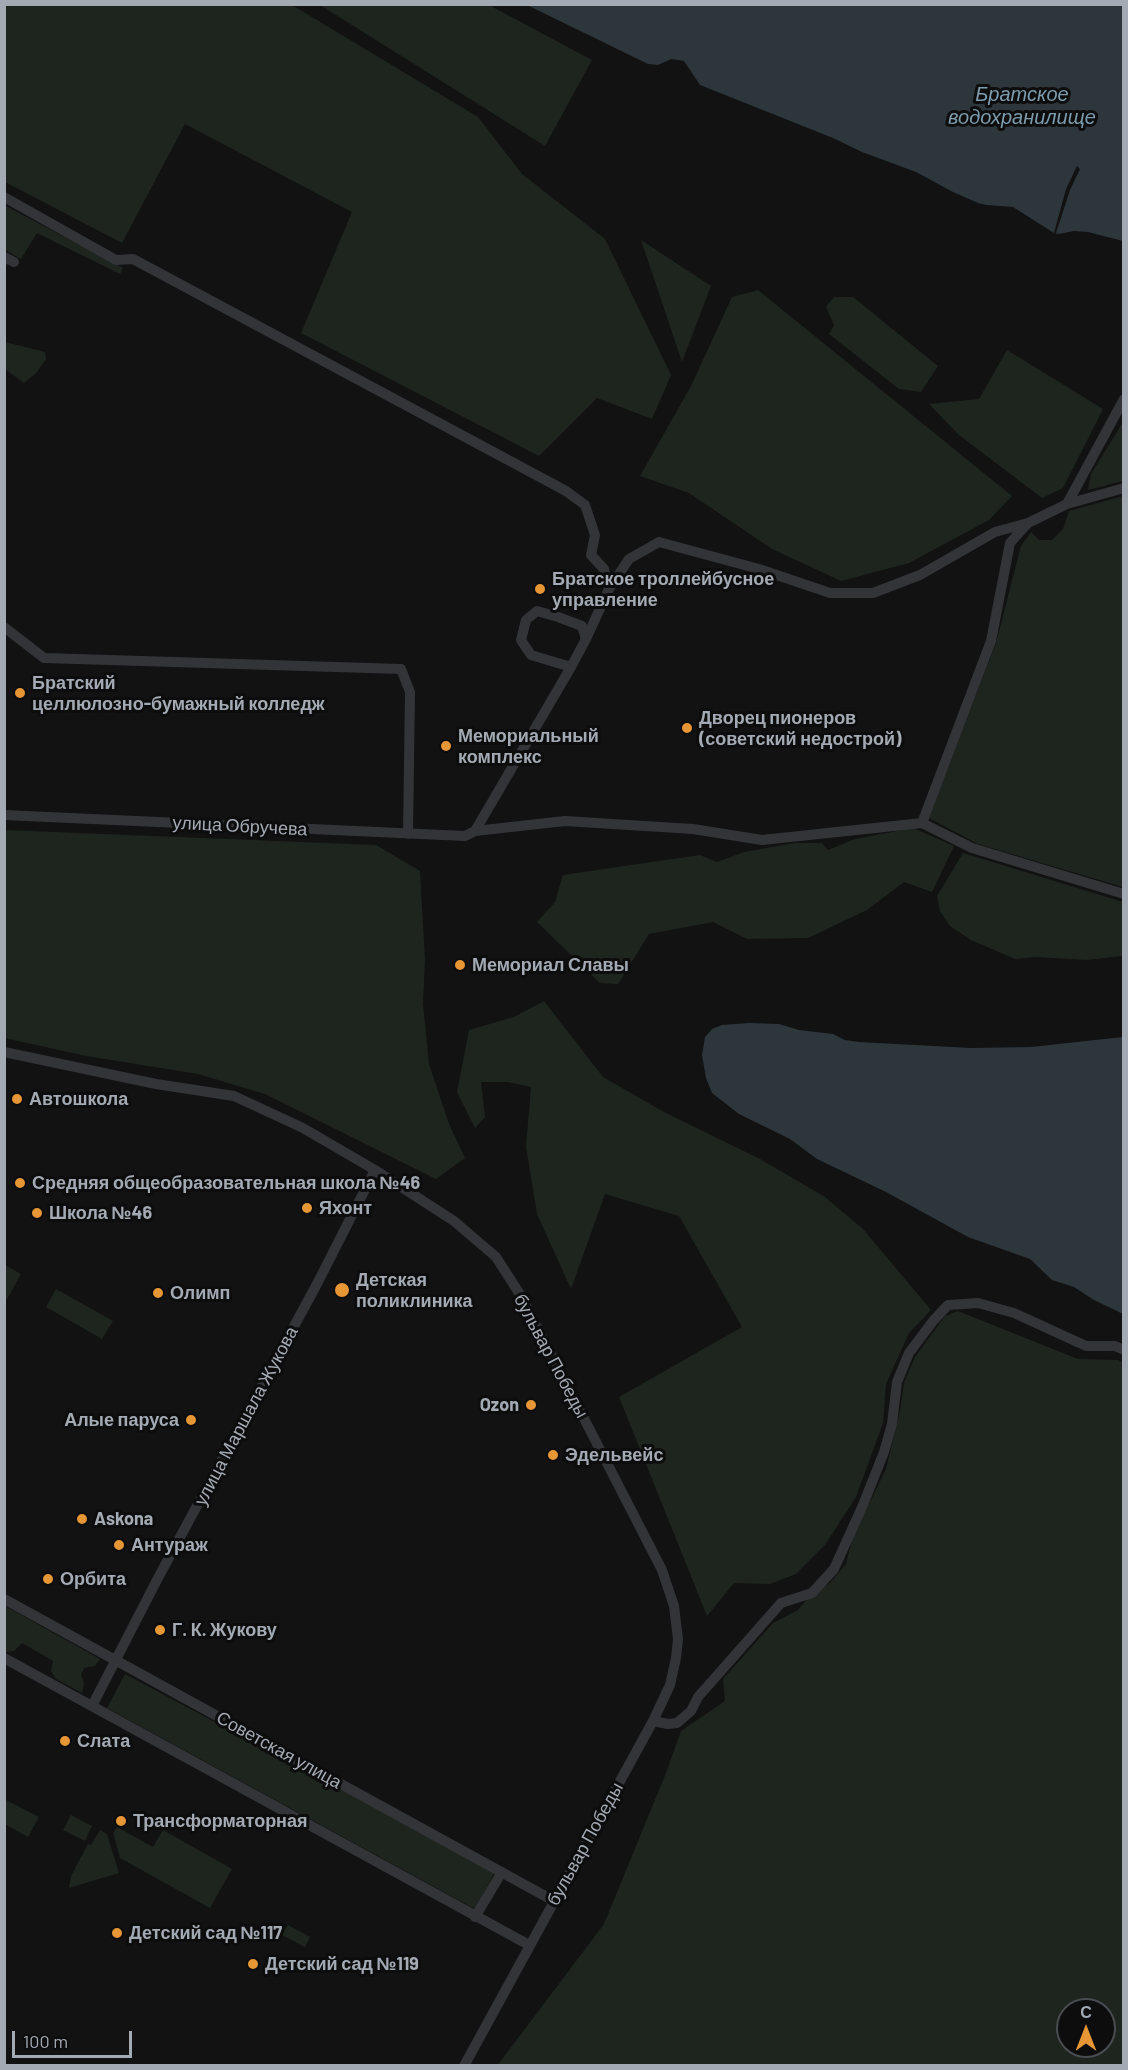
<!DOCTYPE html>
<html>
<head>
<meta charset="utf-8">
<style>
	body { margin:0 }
	#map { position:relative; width:1128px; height:2070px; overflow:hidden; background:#121213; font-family:Barlow,sans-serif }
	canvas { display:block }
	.frame { position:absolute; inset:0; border:6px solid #a4aab3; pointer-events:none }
	.north { position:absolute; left:1056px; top:1998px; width:60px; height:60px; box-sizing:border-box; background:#0d0d0e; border:2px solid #494c50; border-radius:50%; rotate:0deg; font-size:16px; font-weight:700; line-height:24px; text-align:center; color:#a4aab3 }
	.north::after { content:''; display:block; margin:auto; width:21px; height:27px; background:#e79636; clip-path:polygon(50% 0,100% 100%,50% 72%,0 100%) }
	.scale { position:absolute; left:12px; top:2031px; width:120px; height:27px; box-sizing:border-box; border:3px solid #a4aab3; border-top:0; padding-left:8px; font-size:18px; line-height:21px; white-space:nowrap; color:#a4aab3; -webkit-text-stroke:4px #0d0d0e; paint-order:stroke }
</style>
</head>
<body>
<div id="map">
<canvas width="1128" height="2070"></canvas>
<div class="frame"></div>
<div class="north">С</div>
<div class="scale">100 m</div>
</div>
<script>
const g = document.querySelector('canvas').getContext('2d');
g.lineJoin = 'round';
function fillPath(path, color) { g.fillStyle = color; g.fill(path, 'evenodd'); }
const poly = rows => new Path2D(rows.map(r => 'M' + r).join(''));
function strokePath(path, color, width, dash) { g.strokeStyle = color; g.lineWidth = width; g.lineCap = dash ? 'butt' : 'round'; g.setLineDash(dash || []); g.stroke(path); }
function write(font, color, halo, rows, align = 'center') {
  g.font = font + ' Barlow,sans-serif'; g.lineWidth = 6; g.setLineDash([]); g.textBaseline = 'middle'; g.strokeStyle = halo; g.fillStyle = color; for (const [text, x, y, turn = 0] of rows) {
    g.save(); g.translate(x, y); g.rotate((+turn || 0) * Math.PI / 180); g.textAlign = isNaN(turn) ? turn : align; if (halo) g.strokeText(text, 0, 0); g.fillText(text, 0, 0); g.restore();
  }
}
fillPath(poly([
	[4,5,292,5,478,117,522,174,605,239,671,375,652,419,597,398,539,456,301,333,352,212,185,124,122,243,5,182],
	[320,5,489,5,592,60,545,146],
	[4,205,123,268,120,274,37,233,21,259,5,250],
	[641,240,711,286,682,362],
	[758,290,1012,496,989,520,909,563,841,581,772,549,689,493,640,476,691,386,732,297],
	[834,297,853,297,938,366,921,392,899,389,829,334,834,325,826,307],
	[5,342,45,352,46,359,36,373,24,383,5,369],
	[1007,350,1103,409,1063,488,1042,498,959,435,929,404,979,399],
	[1123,422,1123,481,1088,490,1091,474],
	[1123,496,1123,887,978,844,929,818,996,643,1021,546,1031,532,1039,540,1052,540,1063,529,1069,511],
	[913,828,954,846,932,892,904,882,867,910,808,938,747,939,713,922,649,934,618,984,600,983,537,922,555,902,563,875,700,855,717,862,744,852,795,843,822,843,828,850,855,839],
	[5,830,376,845,420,871,425,959,423,1004,429,1064,449,1124,465,1158,436,1179,265,1094,198,1074,86,1056,5,1038],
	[963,853,1123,902,1123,956,1086,960,1037,957,1015,959,971,940,950,926,940,911,937,896],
	[544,1001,603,1077,664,1112,760,1159,825,1197,863,1229,931,1310,909,1333,886,1384,883,1423,856,1497,825,1545,796,1574,770,1584,734,1583,707,1616,619,1397,742,1327,679,1216,605,1194,571,1289,537,1214,526,1147,531,1087,508,1082,481,1082,485,1117,475,1128,457,1092,469,1030,514,1017],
	[5,1265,21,1274,5,1303],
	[56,1289,113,1321,102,1339,46,1307],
	[958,1311,1078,1359,1118,1360,1123,1363,1123,2065,497,2066,604,1924,666,1773,681,1731,725,1701,723,1679,773,1623,798,1610,812,1593,829,1584,846,1564,853,1537,886,1469,900,1411,904,1383,915,1357,945,1316],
	[1068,2010,1104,2010,1104,2046,1068,2046],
	[5,1606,100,1659,95,1666,84,1668,81,1675,84,1683,82,1693,56,1679,51,1671,53,1661,22,1643,14,1651,5,1652],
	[125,1674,495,1872,475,1909,107,1708],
	[4,1799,39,1817,28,1837,5,1824],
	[71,1815,92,1826,85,1841,63,1830],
	[117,1827,153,1847,163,1830,232,1869,210,1908,120,1858,113,1833],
	[100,1830,107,1834,119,1873,69,1888,71,1876,88,1844,91,1845],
	[288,1925,310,1937,305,1947,282,1935]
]), '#1e251e');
fillPath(poly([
	[527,5,1123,5,1123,241,1088,232,1074,231,1059,234,1054,233,1013,207,987,205,978,203,953,192,916,172,862,152,833,138,700,85,684,61,671,59,658,65,648,64],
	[749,1023,779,1024,799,1030,833,1034,845,1040,859,1042,971,1048,1031,1047,1123,1037,1123,1314,1094,1300,1074,1287,1052,1280,1030,1259,968,1237,886,1192,817,1159,790,1139,739,1114,712,1093,706,1078,702,1055,705,1037,712,1029,722,1025]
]), '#2c363b');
fillPath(poly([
	[1077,166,1080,169,1070,190,1056,233,1054,233,1066,189]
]), '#121213');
strokePath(poly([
	[4,197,116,260,133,259,566,491,585,505,595,535,591,555,604,569,609,589],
	[4,257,14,262],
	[1067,504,1124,488],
	[4,627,44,658,401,669,410,692,408,834],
	[571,667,531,655,521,640,526,620,537,611,558,617,582,626,586,639],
	[4,815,465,836,475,831,565,821,693,829,762,840,922,823,972,848,1124,894],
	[922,823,991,641,1010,543,1028,523,1067,504,1124,399],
	[475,831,571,667,586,639,609,589,629,559,659,542,759,569,830,593,873,593,920,575,995,532,1028,523],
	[4,1052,156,1084,234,1096,303,1128,375,1170,454,1221,496,1257,521,1296,662,1570,674,1606,678,1639,676,1658,670,1685,653,1721,464,2066],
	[4,1599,554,1901],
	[4,1658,529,1945],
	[92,1706,158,1578,318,1282,375,1170],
	[653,1721,668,1724,677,1723,691,1711,698,1697,781,1603,812,1593,834,1569,863,1505,884,1452,892,1424,897,1382,909,1353,933,1321,948,1305,978,1303,1014,1313,1086,1346,1115,1346,1124,1350],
	[475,1917,502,1872]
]), '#333438', 10);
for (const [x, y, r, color] of [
	[540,589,6,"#e79636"],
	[20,693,6,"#e79636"],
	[687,728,6,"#e79636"],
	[446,746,6,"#e79636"],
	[460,965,6,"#e79636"],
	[17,1099,6,"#e79636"],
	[20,1183,6,"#e79636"],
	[307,1208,6,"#e79636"],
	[37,1213,6,"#e79636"],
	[342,1290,8,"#e79636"],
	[158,1293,6,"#e79636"],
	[531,1405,6,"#e79636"],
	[191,1420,6,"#e79636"],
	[553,1455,6,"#e79636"],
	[82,1519,6,"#e79636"],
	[119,1545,6,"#e79636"],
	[48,1579,6,"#e79636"],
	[160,1630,6,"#e79636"],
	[65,1741,6,"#e79636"],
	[121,1821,6,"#e79636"],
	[117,1933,6,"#e79636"],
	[253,1964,6,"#e79636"]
]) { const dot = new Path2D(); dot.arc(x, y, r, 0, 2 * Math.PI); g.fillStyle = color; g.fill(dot); strokePath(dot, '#0d0d0e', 2); }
write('bold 18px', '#a4aab3', '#0d0d0e', [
	["Братское троллейбусное",552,579],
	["управление",552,600],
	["Братский",32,683],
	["целлюлозно-бумажный колледж",32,704],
	["Дворец пионеров",699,718],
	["(советский недострой)",699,739],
	["Мемориальный",458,736],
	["комплекс",458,757],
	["Мемориал Славы",472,965],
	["Автошкола",29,1099],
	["Средняя общеобразовательная школа №46",32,1183],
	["Яхонт",319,1208],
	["Школа №46",49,1213],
	["Детская",356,1280],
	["поликлиника",356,1301],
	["Олимп",170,1293],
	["Ozon",519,1405,"right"],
	["Алые паруса",179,1420,"right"],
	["Эдельвейс",565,1455],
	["Askona",94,1519],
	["Антураж",131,1545],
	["Орбита",60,1579],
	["Г. К. Жукову",172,1630],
	["Слата",77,1741],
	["Трансформаторная",133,1821],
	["Детский сад №117",129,1933],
	["Детский сад №119",265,1964]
], 'left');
write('18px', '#a4aab3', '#0d0d0e', [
	["улица Обручева",240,826,3],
	["бульвар Победы",551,1356,62],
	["улица Маршала Жукова",246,1416,-62],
	["Советская улица",279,1750,29],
	["бульвар Победы",585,1844,-61]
]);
write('italic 20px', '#7c9cad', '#0d0d0e', [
	["Братское",1022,94],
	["водохранилище",1022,117]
]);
</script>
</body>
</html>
